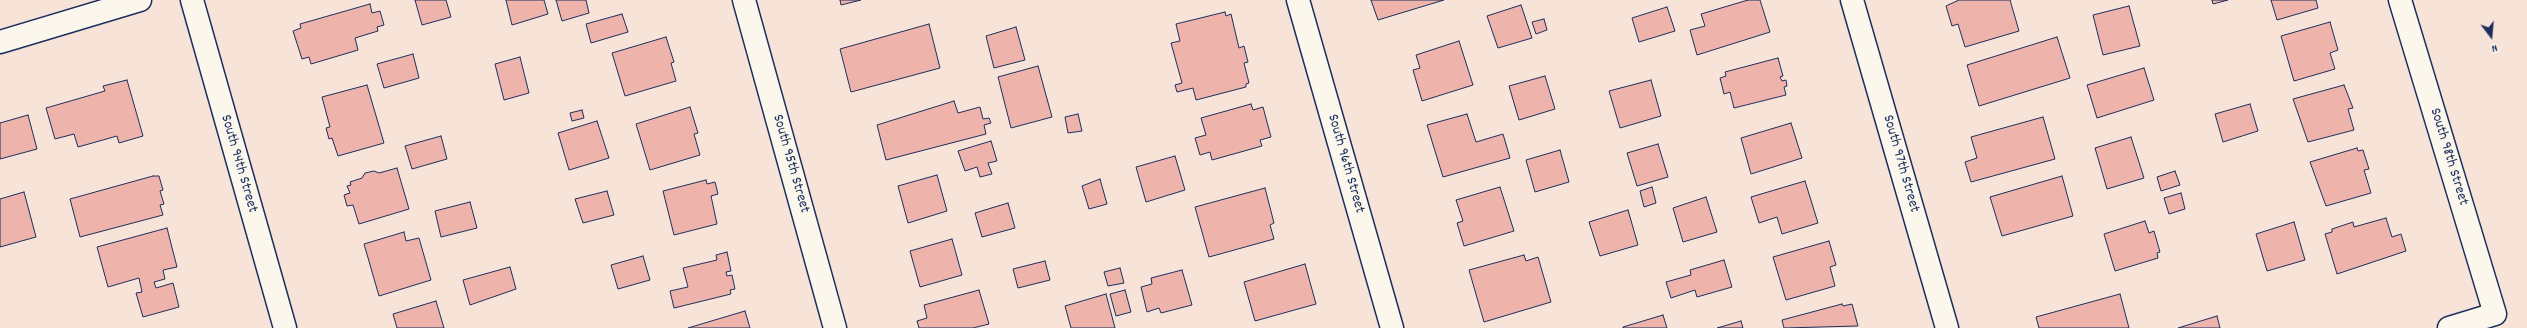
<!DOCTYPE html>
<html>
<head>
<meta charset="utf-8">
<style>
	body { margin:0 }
	#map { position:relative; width:2527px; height:328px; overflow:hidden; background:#f7e3d8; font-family:Dekko,sans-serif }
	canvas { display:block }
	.north { position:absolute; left:2471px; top:16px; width:40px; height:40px; -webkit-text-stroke:3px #fbf7ec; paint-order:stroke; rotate:164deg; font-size:11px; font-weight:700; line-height:16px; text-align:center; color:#1b2f5e }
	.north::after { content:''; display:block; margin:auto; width:14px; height:18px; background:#1b2f5e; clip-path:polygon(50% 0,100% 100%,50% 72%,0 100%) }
</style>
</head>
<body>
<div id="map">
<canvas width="2527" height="328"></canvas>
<div class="north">N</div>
</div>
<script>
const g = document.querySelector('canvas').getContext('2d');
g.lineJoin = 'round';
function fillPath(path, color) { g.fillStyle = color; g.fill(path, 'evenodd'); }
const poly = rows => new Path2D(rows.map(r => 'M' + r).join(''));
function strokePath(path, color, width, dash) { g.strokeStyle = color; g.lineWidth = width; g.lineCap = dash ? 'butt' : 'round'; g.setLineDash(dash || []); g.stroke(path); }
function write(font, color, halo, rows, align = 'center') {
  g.font = font + ' Dekko,sans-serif'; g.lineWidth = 3; g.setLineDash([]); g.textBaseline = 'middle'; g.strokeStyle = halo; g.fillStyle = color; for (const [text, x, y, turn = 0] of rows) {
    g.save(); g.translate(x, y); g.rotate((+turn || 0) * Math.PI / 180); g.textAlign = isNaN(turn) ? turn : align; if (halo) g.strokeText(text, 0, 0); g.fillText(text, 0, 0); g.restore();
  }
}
const building = poly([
	[415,0,446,0,451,17,422,25,415,0],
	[506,0,544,0,548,14,512,25,506,0],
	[556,0,586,0,589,13,562,21,556,0],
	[840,0,861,0,841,5,840,0],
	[1371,0,1444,0,1378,20,1371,0],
	[1748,0,1760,0,1770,32,1697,55,1690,30,1705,26,1701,14,1748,0],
	[1959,0,2010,0,2019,31,1965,47,1958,24,1952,26,1946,6,1959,0],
	[2212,0,2228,0,2213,4,2212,0],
	[2271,0,2316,0,2318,8,2277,20,2271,0],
	[370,4,372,13,380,11,384,25,377,27,378,31,355,38,358,50,311,64,309,57,302,59,293,31,301,28,300,24,370,4],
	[1521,5,1532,38,1498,48,1487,16,1521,5],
	[2129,6,2140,46,2103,55,2093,15,2129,6],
	[1667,7,1675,31,1639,42,1632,18,1667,7],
	[1225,12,1226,16,1231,14,1239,48,1244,46,1248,62,1244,63,1249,83,1246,84,1246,87,1196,100,1193,88,1177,92,1175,85,1182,83,1171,43,1180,41,1176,24,1225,12],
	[622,14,628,32,591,43,586,24,622,14],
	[1544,19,1547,30,1536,34,1532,22,1544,19],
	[2330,22,2338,50,2330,53,2335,69,2294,81,2281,36,2330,22],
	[929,24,940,68,851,92,840,49,929,24],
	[1016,27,1025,60,994,68,986,36,1016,27],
	[666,37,674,62,671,63,676,81,625,96,612,53,666,37],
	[2057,37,2070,78,1979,106,1967,65,2057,37],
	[1459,41,1473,85,1422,101,1413,70,1420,68,1416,55,1459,41],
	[413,54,419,78,384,88,377,64,413,54],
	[520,57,529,93,504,100,495,64,520,57],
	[1778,58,1783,76,1780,77,1782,81,1786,80,1787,86,1784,87,1786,95,1734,108,1730,92,1724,94,1720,78,1726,76,1725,72,1778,58],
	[1038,66,1052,117,1011,128,998,77,1038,66],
	[2144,68,2154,100,2097,118,2087,85,2144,68],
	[1545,76,1555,109,1519,120,1509,86,1545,76],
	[127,80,143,136,119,143,117,136,78,147,74,134,55,139,46,108,105,91,103,86,127,80],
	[1651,80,1661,116,1620,128,1609,91,1651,80],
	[367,85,384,143,338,156,332,138,329,139,326,128,330,127,322,97,367,85],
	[2344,85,2353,108,2348,109,2354,130,2308,142,2293,99,2344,85],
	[954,101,958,113,980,107,983,119,989,118,991,123,984,125,986,134,886,160,877,125,954,101],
	[1251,104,1253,110,1263,107,1271,137,1260,140,1262,146,1212,160,1210,152,1200,155,1195,138,1206,135,1201,118,1251,104],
	[2250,104,2258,131,2223,142,2215,114,2250,104],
	[690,107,698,133,694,134,700,155,650,170,636,124,690,107],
	[582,110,584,118,572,121,570,113,582,110],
	[1078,114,1082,131,1068,133,1065,117,1078,114],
	[1467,114,1476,142,1503,134,1510,158,1443,177,1427,125,1467,114],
	[28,115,37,149,0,159,0,123,28,115],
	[2043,117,2055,159,1971,182,1965,162,1977,158,1971,137,2043,117],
	[597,121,609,158,569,170,558,133,597,121],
	[1791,123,1802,158,1751,174,1741,138,1791,123],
	[441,136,447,159,412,169,405,146,441,136],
	[2131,137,2144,178,2107,189,2095,148,2131,137],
	[991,141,997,161,988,163,992,174,980,177,977,167,965,171,958,151,991,141],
	[1658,144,1668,177,1637,186,1627,153,1658,144],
	[2357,148,2358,151,2363,150,2369,169,2364,170,2371,193,2326,206,2310,162,2357,148],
	[1560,150,1569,182,1535,192,1526,160,1560,150],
	[1175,156,1185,190,1146,202,1136,167,1175,156],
	[397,168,409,209,359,224,353,205,347,206,344,195,350,193,347,186,351,185,350,182,362,178,365,173,374,171,379,173,397,168],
	[2175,171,2180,185,2161,191,2157,177,2175,171],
	[937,175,947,211,908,223,898,186,937,175],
	[153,176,159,176,163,190,160,191,164,204,160,205,163,215,80,237,70,199,153,176],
	[2062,176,2073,216,2002,236,1990,197,2062,176],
	[1100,179,1107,204,1089,209,1082,186,1100,179],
	[706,180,707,184,715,182,718,194,711,196,717,224,674,235,663,191,706,180],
	[1805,181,1818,223,1782,234,1777,217,1759,223,1751,197,1805,181],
	[1500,187,1514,231,1464,246,1457,223,1463,221,1456,200,1500,187],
	[1652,187,1656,203,1644,207,1640,191,1652,187],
	[1265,188,1274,223,1270,225,1274,239,1209,257,1195,207,1265,188],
	[607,191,614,215,583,223,575,199,607,191],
	[24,192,36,237,0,247,0,199,24,192],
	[2181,193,2185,209,2169,214,2164,198,2181,193],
	[1706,197,1717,232,1683,242,1673,208,1706,197],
	[470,202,477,228,441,237,435,211,470,202],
	[1008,203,1015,228,982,237,975,213,1008,203],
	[1628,210,1638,245,1600,256,1589,222,1628,210],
	[2386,218,2392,237,2401,234,2406,251,2337,274,2325,234,2332,232,2332,229,2353,222,2354,227,2386,218],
	[2145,221,2149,233,2154,231,2160,252,2157,253,2158,258,2115,271,2104,234,2145,221],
	[2294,222,2305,260,2267,271,2256,234,2294,222],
	[167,228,177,267,163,270,165,279,154,282,156,288,173,283,179,307,143,317,136,293,142,292,139,278,108,287,97,247,167,228],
	[404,232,406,241,419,238,431,280,379,296,364,244,404,232],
	[952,239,962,275,920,287,910,251,952,239],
	[1829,241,1836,265,1830,267,1835,286,1786,300,1773,257,1829,241],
	[727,252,731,271,726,272,727,276,732,275,735,289,730,290,731,294,674,308,670,291,688,287,683,268,717,260,716,255,727,252],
	[1524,255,1526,261,1538,257,1551,302,1484,322,1469,270,1524,255],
	[643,256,650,280,618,289,611,265,643,256],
	[1724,260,1732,287,1697,297,1695,290,1671,298,1666,282,1691,275,1690,270,1724,260],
	[1045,261,1050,280,1018,288,1013,269,1045,261],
	[1305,264,1316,304,1255,321,1244,282,1305,264],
	[510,267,516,289,470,305,463,280,510,267],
	[1120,268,1124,283,1108,286,1104,272,1120,268],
	[1182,270,1192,305,1161,313,1159,308,1147,312,1141,287,1152,284,1151,278,1182,270],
	[979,290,989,324,973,328,919,328,917,321,927,318,924,305,979,290],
	[1125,290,1131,312,1116,316,1110,294,1125,290],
	[1106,294,1115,328,1071,328,1065,306,1106,294],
	[2120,294,2129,328,2039,328,2036,317,2120,294],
	[436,301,444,328,397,328,393,314,436,301],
	[1842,304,1843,306,1852,304,1858,326,1784,328,1782,320,1842,304],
	[745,311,750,328,688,328,745,311],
	[1663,315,1667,328,1623,328,1623,327,1663,315],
	[2217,316,2220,328,2178,328,2217,316],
	[1741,321,1743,328,1717,328,1741,321]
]);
fillPath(building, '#eeb3ab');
strokePath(building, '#1b2f5e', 1);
const minor = poly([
	[192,0,285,328],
	[744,0,835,328],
	[1298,0,1392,328],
	[1852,0,1947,328],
	[2400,0,2495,314,2449,328],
	[0,42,140,0]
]);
strokePath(minor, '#1b2f5e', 25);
strokePath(minor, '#fbf7ec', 22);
write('15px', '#1b2f5e', '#fbf7ec', [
	["South 98th Street",2448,157,73],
	["South 94th Street",238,164,74],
	["South 95th Street",790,164,74],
	["South 96th Street",1345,164,74],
	["South 97th Street",1900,164,74]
]);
</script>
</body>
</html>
